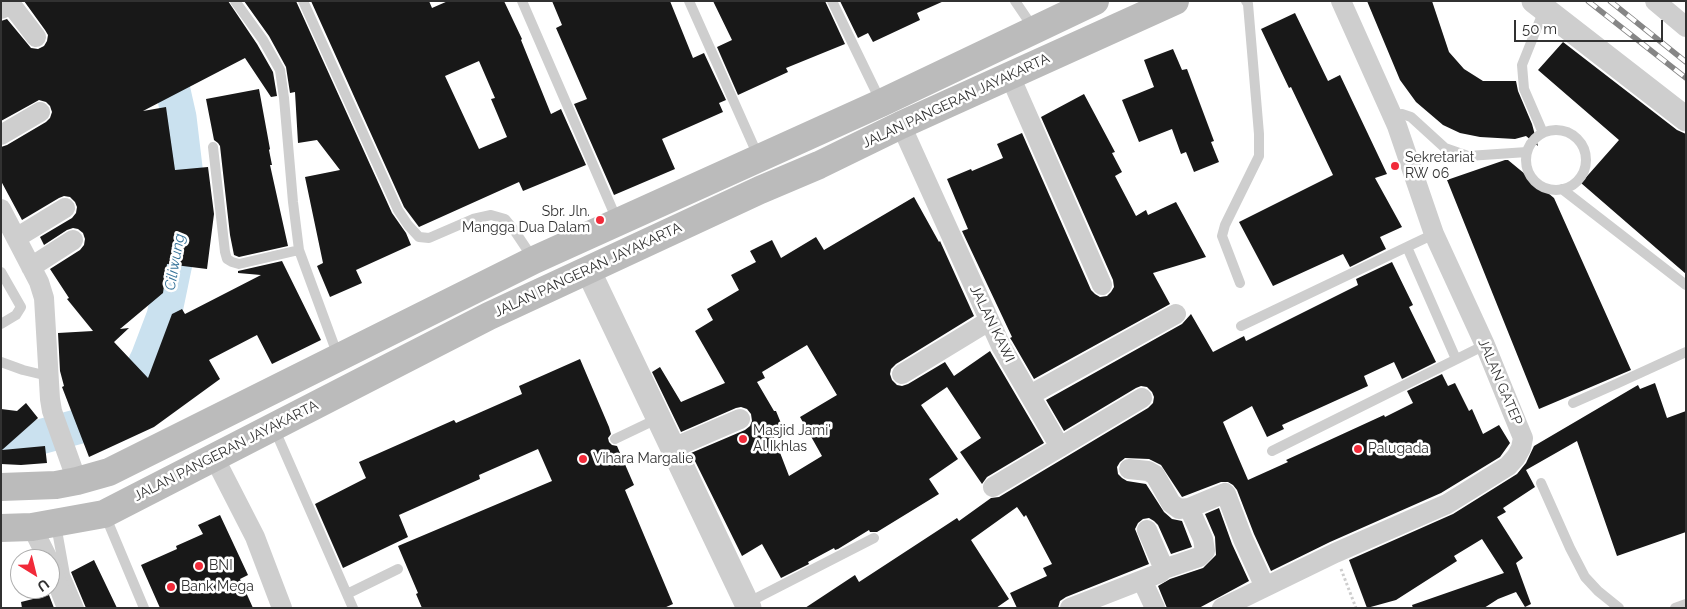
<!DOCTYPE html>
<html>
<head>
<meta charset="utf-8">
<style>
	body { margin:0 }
	#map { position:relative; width:1687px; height:609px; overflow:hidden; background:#fff; font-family:Raleway,sans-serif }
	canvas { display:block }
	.frame { position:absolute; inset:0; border:2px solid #313131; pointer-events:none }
	.north { position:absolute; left:10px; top:549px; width:50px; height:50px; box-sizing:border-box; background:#fff; border:1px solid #adadad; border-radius:50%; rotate:144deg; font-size:14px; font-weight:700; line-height:20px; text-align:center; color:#313131 }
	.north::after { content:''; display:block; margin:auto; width:18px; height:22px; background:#f12a39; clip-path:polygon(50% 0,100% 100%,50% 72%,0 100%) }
	.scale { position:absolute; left:1514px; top:20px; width:149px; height:22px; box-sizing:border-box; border:2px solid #313131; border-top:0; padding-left:6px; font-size:15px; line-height:18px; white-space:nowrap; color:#313131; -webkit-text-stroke:4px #fff; paint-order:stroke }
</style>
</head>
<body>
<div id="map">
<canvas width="1687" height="609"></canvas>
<div class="frame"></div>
<div class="north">U</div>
<div class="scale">50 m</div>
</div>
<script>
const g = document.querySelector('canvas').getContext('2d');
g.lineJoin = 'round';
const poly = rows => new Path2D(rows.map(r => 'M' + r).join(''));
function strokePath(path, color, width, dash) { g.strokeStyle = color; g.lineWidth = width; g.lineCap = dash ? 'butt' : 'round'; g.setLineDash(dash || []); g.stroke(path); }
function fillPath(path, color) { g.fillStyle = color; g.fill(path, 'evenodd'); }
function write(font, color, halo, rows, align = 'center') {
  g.font = font + ' Raleway,sans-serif'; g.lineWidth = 5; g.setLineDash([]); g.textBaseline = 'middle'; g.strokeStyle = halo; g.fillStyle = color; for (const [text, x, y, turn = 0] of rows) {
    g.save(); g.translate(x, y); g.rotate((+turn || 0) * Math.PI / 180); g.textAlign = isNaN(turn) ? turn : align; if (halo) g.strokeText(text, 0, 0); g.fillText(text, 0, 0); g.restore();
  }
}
strokePath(poly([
	[1,438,25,441,84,425,131,393,148,358,164,316,180,239,186,176,179,117,172,86,148,55]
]), '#cae1ef', 35);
fillPath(poly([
	[24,1,228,1,257,44,273,72,277,96,271,97,245,58,143,111,166,107,175,170,208,167,214,214,207,269,167,264,163,293,120,329,129,328,114,342,148,378,172,314,182,309,185,314,261,275,238,273,238,271,282,261,321,340,272,364,257,335,209,360,220,379,154,427,89,457,62,387,64,386,60,371,58,333,93,331,67,299,69,298,50,269,80,250,84,245,85,239,83,233,78,229,73,228,67,230,44,245,40,237,72,218,76,213,77,207,75,202,70,197,64,196,59,198,22,220,1,181,1,147,7,145,46,122,50,118,52,112,50,106,46,102,39,100,1,121,1,21,7,19,31,48,38,49,44,46,47,41,48,35,45,30],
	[244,1,296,1,392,213,406,233,411,245,356,270,362,283,330,297,317,266,323,263,305,177,340,170,317,140,298,143,295,92,290,93,286,67,269,36],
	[311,1,429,1,432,8,448,1,504,1,522,39,521,40,551,114,561,109,586,165,523,191,519,182,419,227,404,207],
	[479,61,495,98,491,99,507,137,479,149,445,76],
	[552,1,670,1,693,58,704,53,726,100,719,103,723,112,662,139,675,169,614,195,574,104,587,99,556,28,562,25],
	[713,1,825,1,845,44,786,68,788,72,738,95,717,47,732,40],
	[840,1,944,1,917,13,920,20,873,42,868,33,858,38],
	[1367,1,1432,1,1449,52,1464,69,1483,81,1516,81,1518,91,1532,124,1538,146,1526,136,1515,139,1480,137,1460,133,1443,125,1416,102,1400,80],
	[1295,13,1328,81,1340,75,1387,174,1375,178,1402,227,1380,237,1386,249,1350,267,1343,254,1273,286,1239,222,1333,175,1291,87,1289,88,1261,29],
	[1563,42,1677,130,1686,134,1686,274,1581,183,1619,140,1538,70],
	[1173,49,1182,70,1187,69,1214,141,1211,142,1219,162,1194,172,1186,152,1181,154,1172,129,1139,142,1122,100,1154,87,1144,60],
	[259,89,270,149,269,150,272,165,270,165,288,246,239,257,234,255,230,235,220,146,218,143,214,140,206,99],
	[1084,94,1115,152,1112,153,1122,172,1115,176,1136,216,1146,210,1148,215,1176,202,1206,257,1153,273,1170,304,1034,379,1012,341,1010,338,1012,337,962,231,968,229,947,179,971,169,972,171,1003,158,997,144,1022,133,1091,290,1095,294,1100,297,1107,296,1111,292,1114,287,1113,280,1041,117],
	[1505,160,1508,160,1554,198,1631,370,1539,409,1447,180],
	[914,197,939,242,940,241,974,316,896,364,891,369,890,374,892,380,897,385,902,386,908,384,945,362,954,376,990,351,1044,443,987,477,982,484,960,452,981,438,947,387,921,405,958,459,929,479,939,494,877,532,870,532,869,530,838,549,835,550,834,548,808,562,809,564,781,578,762,544,742,556,691,453,745,430,750,426,752,421,751,414,747,409,741,407,736,408,681,432,652,372,660,367,681,402,725,383,695,331,713,320,707,309,739,290,731,275,756,262,750,251,772,240,781,258,816,237,824,250],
	[807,345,837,395,800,417,822,456,789,476,774,437,785,433,776,411,774,411,757,382,765,378,762,372],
	[1392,262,1413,305,1409,307,1436,362,1402,379,1394,362,1364,376,1368,386,1282,425,1284,429,1267,437,1252,406,1223,422,1248,480,1288,462,1286,460,1384,415,1385,417,1413,403,1407,391,1442,374,1448,386,1455,383,1469,411,1472,409,1483,434,1499,425,1510,443,1500,457,1441,493,1330,542,1271,571,1254,534,1237,490,1233,485,1228,482,1221,482,1182,497,1161,465,1149,459,1125,458,1120,462,1117,467,1118,474,1122,478,1127,481,1146,484,1164,512,1172,519,1182,521,1192,547,1171,554,1158,525,1154,521,1149,518,1143,519,1138,523,1135,529,1149,564,1066,597,1060,601,1058,608,1017,608,1010,593,1047,576,1043,568,1052,564,1026,515,1024,517,1017,507,971,540,1009,599,996,608,805,608,855,575,859,582,957,518,959,521,991,498,999,497,1148,408,1153,403,1154,397,1152,392,1147,387,1141,386,1136,388,1064,431,1046,400,1182,324,1191,314,1213,352,1244,336,1246,341,1358,285,1356,279],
	[580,359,609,427,611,434,608,438,609,442,612,445,617,446,634,485,625,490,673,604,664,608,422,608,416,594,418,593,398,546,552,481,538,449,479,475,480,479,399,515,408,537,343,568,315,504,366,478,359,462,454,420,456,423,522,394,519,386],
	[1655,383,1667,418,1686,411,1686,532,1617,556,1577,441,1526,470,1535,487,1503,508,1506,512,1497,517,1523,558,1516,563,1531,604,1525,607,1516,592,1498,599,1484,608,1413,608,1412,605,1504,573,1482,539,1454,556,1457,561,1396,600,1367,608,1349,560,1453,514,1517,474,1526,463,1534,446,1638,385,1640,389],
	[26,403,38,418,2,450,45,446,47,463,21,465,1,464,1,409,17,411],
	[1219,508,1232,544,1249,581,1199,608,1167,608,1158,586,1170,579,1203,568,1216,555,1215,537,1205,514],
	[220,515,248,575,240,579,253,608,160,608,141,565,177,549,176,546,203,534,198,525],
	[94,560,117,608,86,608,71,572],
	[49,595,54,608,22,608,21,602]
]), '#181818');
strokePath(poly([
	[1341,569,1356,608]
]), '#cecece', 3, [2.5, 2.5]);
strokePath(poly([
	[235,1,263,40,280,70,284,98,293,202,299,250,338,356],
	[303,1,398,210,408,225,419,237,429,238,473,219,491,215,505,219,514,230,534,260],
	[522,1,617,220],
	[689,1,759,158],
	[832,1,881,102],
	[1015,1,1034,29],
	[1392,118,1402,114,1411,117,1445,148,1468,156,1527,152],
	'1526 160a30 30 0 1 1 60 0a30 30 0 1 1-60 0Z',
	[1543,133,1524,89,1522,65,1544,10],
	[213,147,225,252,227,259,232,262,239,264,299,250],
	[1562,189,1686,285],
	[1407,247,1456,359],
	[1,272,21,307,16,315,1,324],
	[1240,283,1222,236,1225,225,1259,156,1259,134,1248,4,1246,1],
	[1241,326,1434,234],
	[1,362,23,370,48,376],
	[1573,403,1616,384,1686,352],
	[274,428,353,608],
	[615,439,659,418],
	[1272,451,1485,345],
	[1541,483,1570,548,1585,577,1598,591,1619,608],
	[105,515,144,608],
	[56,525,65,575,79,608],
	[347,594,398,569],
	[747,603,874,538],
	[1675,608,1686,604]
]), '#cecece', 10);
strokePath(poly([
	[1655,1,1686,27],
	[1,9,9,6,13,7,36,37],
	[1010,76,1102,285],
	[901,125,1001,346,1060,447],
	[1,135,40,112],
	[1,209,39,282,44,298,50,399,52,411,77,481],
	[16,238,65,208],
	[31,267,73,240],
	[902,374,989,321],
	[1030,395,1176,314],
	[673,448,740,419],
	[214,457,255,537,282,608],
	[1129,469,1148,471,1155,475,1171,503,1179,509,1189,508,1225,493,1226,494,1243,539,1265,587],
	[993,487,1142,398],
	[32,527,48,559],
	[50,564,67,608],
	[1164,569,1199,557,1205,551,1203,539,1189,508],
	[1142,580,1155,608],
	[1070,608,1160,573,1164,569,1147,530],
	[1222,608,1335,553,1447,504,1508,466,1516,457,1521,448,1523,438,1518,426,1485,345,1434,234,1397,126,1341,1]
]), '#cecece', 20);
strokePath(poly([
	[1534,1,1686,119],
	[588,270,749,608]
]), '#cecece', 25);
strokePath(poly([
	[1,487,56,485,77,481,109,472,534,260,881,103,1095,1],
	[1,528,32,527,104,514,489,316,760,190,819,165,901,125,1175,1]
]), '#bbb', 28);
const rail = poly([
	[1588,1,1686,78],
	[1610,1,1686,62]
]);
strokePath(rail, '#868686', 5.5);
strokePath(rail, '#fff', 4, [11]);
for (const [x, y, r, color] of [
	[1395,166,5,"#f12a39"],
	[600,220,5,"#f12a39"],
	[743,439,5,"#f12a39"],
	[1358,449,5,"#f12a39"],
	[583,459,5,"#f12a39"],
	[199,566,5,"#f12a39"],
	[171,587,5,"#f12a39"]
]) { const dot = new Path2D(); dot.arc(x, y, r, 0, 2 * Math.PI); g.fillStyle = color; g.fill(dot); strokePath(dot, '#fff', 2); }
write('14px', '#313131', '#fff', [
	["JALAN PANGERAN JAYAKARTA",956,101,-25],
	["JALAN PANGERAN JAYAKARTA",588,270,-25],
	["JALAN KAWI",992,324,64],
	["JALAN GATEP",1500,382,67],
	["JALAN PANGERAN JAYAKARTA",226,451,-27]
]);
write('14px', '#313131', '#fff', [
	["Sekretariat",1405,158],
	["RW 06",1405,174],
	["Sbr. Jln.",590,212,"right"],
	["Mangga Dua Dalam",590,228,"right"],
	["Masjid Jami'",753,431],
	["Al Ikhlas",753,447],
	["Palugada",1368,449],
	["Vihara Margalie",593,459],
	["BNI",209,566],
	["Bank Mega",181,587]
], 'left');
write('italic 15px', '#38749a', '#fff', [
	["Ciliwung",175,262,-80]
]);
</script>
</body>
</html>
